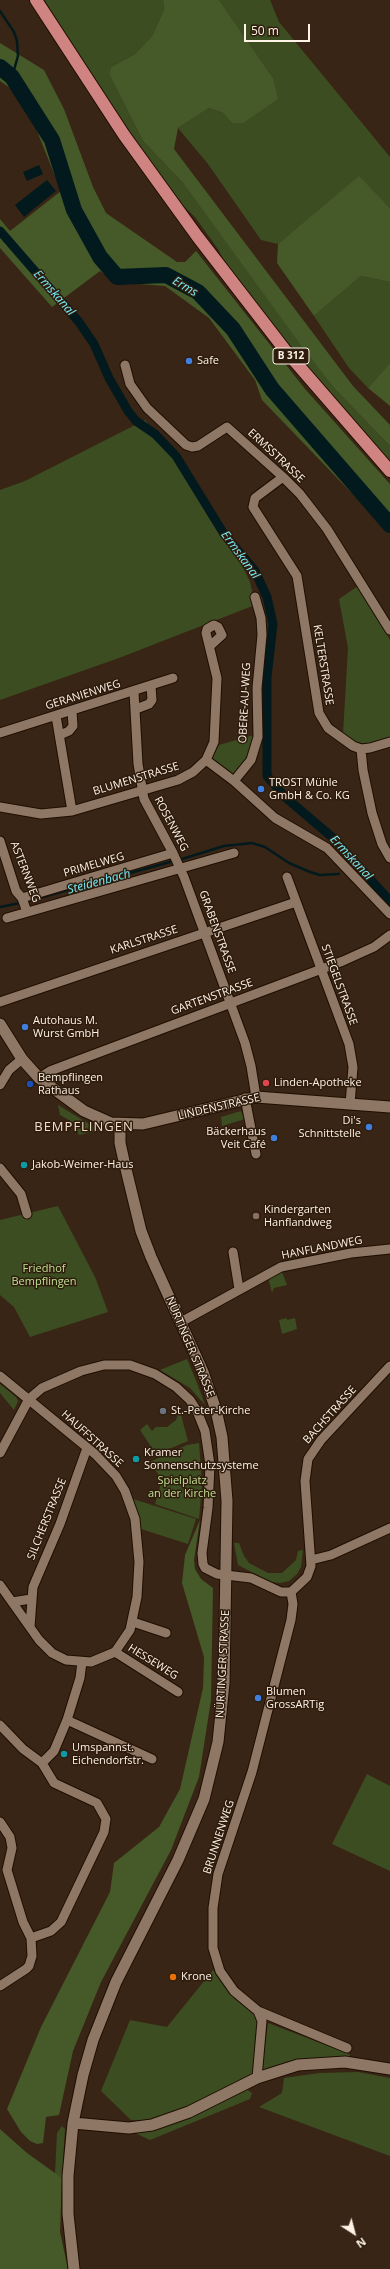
<!DOCTYPE html>
<html>
<head>
<meta charset="utf-8">
<style>
	body { margin:0 }
	#map { position:relative; width:390px; height:2269px; overflow:hidden; background:#392515; font-family:"Open Sans",sans-serif }
	canvas { display:block }
	.north { position:absolute; left:334px; top:2213px; width:40px; height:40px; -webkit-text-stroke:3px #2e1c0c; paint-order:stroke; rotate:144deg; font-size:11px; font-weight:700; line-height:16px; text-align:center; color:#fff2e7 }
	.north::after { content:''; display:block; margin:auto; width:14px; height:18px; background:#fff2e7; clip-path:polygon(50% 0,100% 100%,50% 72%,0 100%) }
	.scale { position:absolute; left:244px; top:24px; width:66px; height:18px; box-sizing:border-box; border:2px solid #fff2e7; border-top:0; padding-left:5px; font-size:12px; line-height:14px; white-space:nowrap; color:#fff2e7; -webkit-text-stroke:3px #2e1c0c; paint-order:stroke }
</style>
</head>
<body>
<div id="map">
<canvas width="390" height="2269"></canvas>
<div class="north">N</div>
<div class="scale">50 m</div>
</div>
<script>
const g = document.querySelector('canvas').getContext('2d');
g.lineJoin = 'round';
function fillPath(path, color) { g.fillStyle = color; g.fill(path, 'evenodd'); }
const poly = rows => new Path2D(rows.map(r => 'M' + r).join(''));
function strokePath(path, color, width, dash) { g.strokeStyle = color; g.lineWidth = width; g.lineCap = dash ? 'butt' : 'round'; g.setLineDash(dash || []); g.stroke(path); }
function write(font, color, halo, rows, align = 'center') {
  g.font = font + ' "Open Sans",sans-serif'; g.lineWidth = 3; g.setLineDash([]); g.textBaseline = 'middle'; g.strokeStyle = halo; g.fillStyle = color; for (const [text, x, y, turn = 0] of rows) {
    g.save(); g.translate(x, y); g.rotate((+turn || 0) * Math.PI / 180); g.textAlign = isNaN(turn) ? turn : align; if (halo) g.strokeText(text, 0, 0); g.fillText(text, 0, 0); g.restore();
  }
}
fillPath(poly([
	[43,0,163,0,164,10,152,36,135,54,111,67,109,74,143,141,183,183,334,388,390,446,390,463,283,339,229,271,218,249,195,217,179,202,105,97],
	[219,0,270,0,279,22,390,157,390,208,359,177,278,244,261,240,208,164,178,128,209,108,223,113,232,123,273,78],
	[361,276,390,282,390,363,368,388,349,368,314,316],
	[145,420,227,534,250,582,255,605,119,658,0,700,0,490,25,481],
	[358,586,390,640,390,737,360,746,343,734,348,648,339,599],
	[254,735,246,762,234,777,210,760,219,745],
	[58,1105,81,1119,100,1130,79,1135,74,1123,60,1115],
	[241,1111,245,1119,222,1126,221,1117],
	[58,1206,95,1277,108,1312,30,1337,14,1307,0,1295,0,1220],
	[282,1272,287,1285,274,1288,272,1293,268,1277],
	[287,1318,287,1320,295,1318,297,1329,282,1334,279,1320],
	[187,1359,197,1383,205,1405,190,1388,160,1370],
	[0,1384,16,1397,18,1401,14,1410,0,1393],
	[179,1412,181,1415,188,1441,159,1453,154,1451,140,1430,147,1424,152,1431,156,1427,167,1427,176,1420],
	[199,1443,202,1486,199,1519,155,1504,162,1480,150,1462,187,1445],
	[133,1499,196,1519,188,1544,141,1529],
	[234,1543,239,1543,244,1556,249,1563,268,1573,282,1573,296,1560,298,1551,303,1550,301,1567,297,1574,289,1581,280,1583,271,1582,238,1565],
	[367,1774,390,1786,390,1871,332,1844],
	[213,1970,236,2000,254,2014,259,2026,255,2071,249,2078,157,2120,131,2120,101,2091,130,2020,167,2027],
	[268,2023,349,2054,352,2060,266,2072,262,2068],
	[358,2072,390,2078,390,2156,259,2107,282,2093,284,2078,320,2073],
	[246,2089,252,2093,250,2099,150,2140,135,2133,173,2123],
	[62,2126,65,2129,62,2178,55,2174,57,2133]
]), '#3c4e21');
fillPath(poly([
	[163,0,219,0,273,78,278,99,243,123,232,123,223,113,209,108,178,128,174,149,353,386,390,425,390,446,334,388,301,345,183,183,143,141,109,74,111,67,135,54,152,36,164,10],
	[0,43,44,70,64,109,93,187,106,213,177,262,185,262,196,251,305,389,390,484,390,533,262,400,255,380,209,318,165,286,115,282,100,271,52,307,0,248,0,219,10,231,61,191,31,116,10,88,0,81],
	[359,176,390,208,390,282,361,276,314,316,277,263,278,244],
	[390,363,390,406,368,388],
	[200,1520,194,1560,195,1569,201,1579,213,1588,211,1700,199,1777,171,1850,101,1982,73,2051,59,2115,46,2117,43,2143,37,2144,30,2141,21,2132,7,2109,41,2027,110,1892,114,1863,159,1827,180,1789,203,1688,204,1657,182,1583,185,1555],
	[0,2129,27,2153,62,2178,60,2232,68,2269,0,2269]
]), '#455a28');
fillPath(poly([
	[39,165,43,174,27,181,23,172],
	[47,180,56,191,24,217,15,205]
]), '#021a1d');
strokePath(poly([
	[0,11,14,32,17,41,18,56,12,77],
	[182,859,224,846,252,843,265,847,289,863,310,872,320,875,339,874],
	[386,897,390,897],
	[28,901,170,862],
	[0,907,20,903]
]), '#021a1d', 2.5);
strokePath(poly([
	[0,231,79,322,94,344,109,378,128,411,136,421,155,434,176,456,224,534,255,571,267,597,273,624,267,677,267,776,285,797,332,837,390,901]
]), '#021a1d', 9);
strokePath(poly([
	[0,67,12,77,52,140,74,210,100,257,117,277,166,275,198,292,233,329,272,389,390,525]
]), '#021a1d', 16);
const minor = poly([
	[125,365,130,384,147,408,186,445,192,447,198,446,227,427,283,477,300,494,327,529,390,630],
	[283,477,255,498,253,507,297,576,319,713,328,728,353,746,361,749,370,748,390,742],
	[134,692,138,764,144,799,173,853,184,877,245,1043,251,1066,256,1097],
	[136,709,149,704,152,700,151,686],
	[56,716,72,811],
	[0,733,173,678],
	[60,735,69,731,73,726,72,711],
	[361,749,363,770,372,813,382,844,390,858],
	[206,760,234,781,275,818,327,848,390,914],
	[234,781,251,760,258,737,257,688,262,635,261,618,255,597],
	[0,807,41,814,72,811,178,780,193,772,206,760,214,742,217,678,206,633,207,629,214,625,218,627,222,635,210,646],
	[0,841,16,891,22,898,27,912],
	[287,877,349,1044,353,1067,350,1104],
	[22,898,173,853],
	[7,918,234,853],
	[0,1002,296,902],
	[39,1078,50,1071,79,1060,343,961,374,947,390,935],
	[0,1085,9,1070,22,1059],
	[245,1098,256,1154],
	[0,1168,21,1194,27,1214],
	[233,1252,239,1289],
	[181,1322,281,1267,351,1253,390,1249],
	[0,1376,95,1454,116,1476,125,1491,135,1519,139,1562,137,1597,130,1630,115,1652,91,1662,66,1660,52,1653,39,1640,0,1585],
	[0,1453,29,1399,42,1388,81,1371,104,1365,130,1365,155,1374,176,1387,190,1400,197,1411,205,1431,210,1465,208,1508,202,1553,203,1564,205,1568,217,1574,251,1578,281,1592,291,1592,307,1577,311,1566,305,1481,308,1459,321,1440,390,1366],
	[311,1560,331,1555,390,1528],
	[12,1602,31,1599],
	[133,1622,166,1633],
	[30,1627,33,1587,60,1524,87,1448],
	[115,1652,178,1692],
	[67,1720,152,1759],
	[0,1725,23,1749,42,1763,54,1783,97,1803,106,1819,104,1832,61,1922,51,1931,31,1938],
	[42,1763,54,1751,67,1720,80,1678,82,1662],
	[0,1822,10,1837,12,1848,7,1870,23,1922,31,1938,32,1956,29,1966,26,1969,0,1986],
	[258,2011,347,2048],
	[257,2078,262,2021,258,2011,234,1991,220,1971,213,1948,213,1908,218,1874,252,1772,291,1620,293,1604,291,1592]
]);
const tertiary = poly([
	[0,1024,22,1059,39,1078,84,1111,111,1123,143,1124,256,1097,390,1107],
	[73,2123,129,2128,152,2125,189,2112,257,2078,298,2065,345,2062,390,2069],
	[74,2269,68,2214,68,2176,73,2123,83,2075,93,2040,116,1982,178,1860,204,1799,218,1742,224,1683,227,1501,222,1437,216,1410,203,1372,151,1257,141,1231,124,1161,120,1143,120,1125]
]);
const trunk = poly([
	[36,0,124,135,197,236,285,350,390,471]
]);
strokePath(minor, '#1f0e01', 11);
strokePath(tertiary, '#1f0e01', 13);
strokePath(trunk, '#1f0e01', 14);
strokePath(minor, '#8e7764', 9);
strokePath(tertiary, '#8e7764', 11);
strokePath(trunk, '#cf8482', 12);
for (const [x, y, r, color] of [
	[189,361,4,"#3f7fe0"],
	[261,789,4,"#3f7fe0"],
	[25,1027,4,"#3f7fe0"],
	[266,1083,4,"#e0444e"],
	[30,1084,4,"#1a4fb4"],
	[369,1127,4,"#3f7fe0"],
	[274,1138,4,"#3f7fe0"],
	[24,1165,4,"#0f9aa8"],
	[256,1216,4,"#8d6e63"],
	[163,1411,4,"#6b7280"],
	[136,1459,4,"#0f9aa8"],
	[258,1698,4,"#3f7fe0"],
	[64,1754,4,"#0f9aa8"],
	[173,1977,4,"#e8710a"]
]) { const dot = new Path2D(); dot.arc(x, y, r, 0, 2 * Math.PI); g.fillStyle = color; g.fill(dot); strokePath(dot, '#2e1c0c', 1.5); }
for (const [x, y, w] of [
	[291,356,36]
]) { const box = new Path2D(); box.roundRect(x - w / 2, y - 8, w, 16, 3); g.fillStyle = '#2e1c0c'; g.fill(box); strokePath(box, '#fff2e7', 1); }
write('bold 10px', '#fff2e7', null, [
	["B 312",291,356]
]);
write('11px', '#fff2e7', '#2e1c0c', [
	["Safe",197,361],
	["TROST Mühle",269,783],
	["GmbH & Co. KG",269,796],
	["Autohaus M.",33,1021],
	["Wurst GmbH",33,1034],
	["Bempflingen",38,1078],
	["Rathaus",38,1091],
	["Linden-Apotheke",274,1083],
	["Di's",361,1121,"right"],
	["Schnittstelle",361,1134,"right"],
	["Bäckerhaus",266,1132,"right"],
	["Veit Café",266,1145,"right"],
	["Jakob-Weimer-Haus",32,1165],
	["Kindergarten",264,1210],
	["Hanflandweg",264,1223],
	["St.-Peter-Kirche",171,1411],
	["Kramer",144,1453],
	["Sonnenschutzsysteme",144,1466],
	["Blumen",266,1692],
	["GrossARTig",266,1705],
	["Umspannst.",72,1748],
	["Eichendorfstr.",72,1761],
	["Krone",181,1977]
], 'left');
write('11px', '#fff2e7', '#2e1c0c', [
	["ERMSSTRASSE",276,456,43],
	["KELTERSTRASSE",323,665,81],
	["GERANIENWEG",83,695,-17],
	["OBERE-AU-WEG",245,703,-87],
	["BLUMENSTRASSE",136,779,-17],
	["ROSENWEG",171,824,62],
	["PRIMELWEG",94,865,-16],
	["ASTERNWEG",25,872,69],
	["GRABENSTRASSE",217,932,70],
	["KARLSTRASSE",144,940,-18],
	["STIEGELSTRASSE",339,985,70],
	["GARTENSTRASSE",212,997,-20],
	["LINDENSTRASSE",219,1107,-13],
	["HANFLANDWEG",322,1248,-11],
	["NÜRTINGER STRASSE",190,1347,67],
	["BACHSTRASSE",330,1415,-48],
	["HAUFFSTRASSE",92,1439,42],
	["SILCHERSTRASSE",47,1519,-68],
	["HESSEWEG",153,1662,32],
	["NÜRTINGER STRASSE",223,1664,-87],
	["BRUNNENWEG",219,1837,-72]
]);
write('11px', '#bee093', '#2e1c0c', [
	["Friedhof",44,1269],
	["Bempflingen",44,1282],
	["Spielplatz",182,1481],
	["an der Kirche",182,1494]
]);
write('italic 12px', '#76ebf9', '#2e1c0c', [
	["Erms",185,287,31],
	["Ermskanal",54,293,49],
	["Ermskanal",240,555,54],
	["Ermskanal",351,858,47],
	["Steidenbach",99,882,-15]
]);
g.letterSpacing = '1px';
write('13px', '#f7ddc9', '#2e1c0c', [
	["BEMPFLINGEN",84,1127]
]);
g.letterSpacing = '0px';
</script>
</body>
</html>
